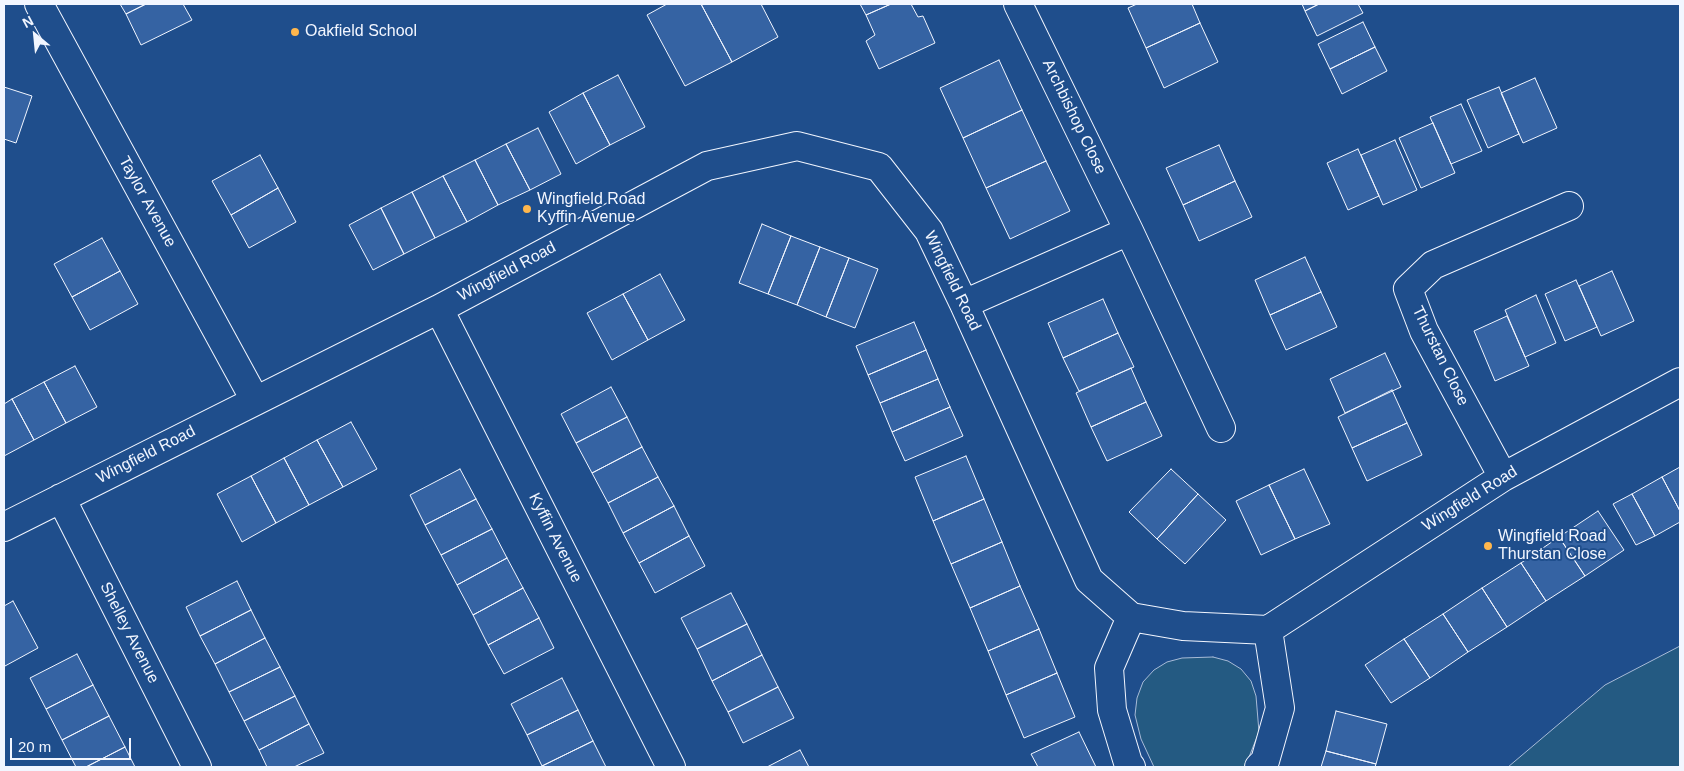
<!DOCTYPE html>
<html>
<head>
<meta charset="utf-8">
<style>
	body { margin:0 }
	#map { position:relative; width:1684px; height:771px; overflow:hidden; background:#1f4e8c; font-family:Arial,sans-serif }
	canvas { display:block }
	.frame { position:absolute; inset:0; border:5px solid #f2f6ff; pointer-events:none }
	.north { position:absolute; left:10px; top:10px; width:50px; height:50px; -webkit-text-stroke:4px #1f4e8c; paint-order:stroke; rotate:332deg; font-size:14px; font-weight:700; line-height:20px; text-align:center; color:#f2f6ff }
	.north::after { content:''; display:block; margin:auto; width:18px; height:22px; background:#f2f6ff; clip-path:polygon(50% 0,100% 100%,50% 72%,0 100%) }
	.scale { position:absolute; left:10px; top:738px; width:121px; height:22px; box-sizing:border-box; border:2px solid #f2f6ff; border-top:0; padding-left:6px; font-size:15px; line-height:18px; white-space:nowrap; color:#f2f6ff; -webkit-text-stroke:4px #1f4e8c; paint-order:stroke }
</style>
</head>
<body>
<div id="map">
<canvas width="1684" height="771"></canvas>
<div class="frame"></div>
<div class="north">N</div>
<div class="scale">20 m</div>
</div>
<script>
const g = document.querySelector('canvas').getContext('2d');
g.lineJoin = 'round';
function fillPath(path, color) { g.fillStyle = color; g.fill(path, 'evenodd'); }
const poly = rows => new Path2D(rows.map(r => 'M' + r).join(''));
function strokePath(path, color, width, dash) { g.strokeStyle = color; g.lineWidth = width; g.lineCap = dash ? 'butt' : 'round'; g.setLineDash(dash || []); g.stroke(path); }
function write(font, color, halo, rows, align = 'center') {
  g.font = font + ' Arial,sans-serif'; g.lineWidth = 4; g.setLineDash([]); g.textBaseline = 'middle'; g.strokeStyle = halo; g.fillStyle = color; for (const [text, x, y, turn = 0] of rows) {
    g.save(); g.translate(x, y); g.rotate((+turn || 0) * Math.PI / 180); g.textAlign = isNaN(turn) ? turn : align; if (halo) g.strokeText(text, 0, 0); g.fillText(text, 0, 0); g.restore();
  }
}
const green = poly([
	[1680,646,1680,767,1508,767,1605,685,1680,646],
	[1213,657,1228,661,1241,669,1251,681,1256,696,1259,732,1245,767,1154,767,1141,739,1135,715,1137,698,1143,682,1154,670,1167,662,1182,658,1213,657]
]);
fillPath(green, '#245a82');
strokePath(green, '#a8bbd7', 1);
const building = poly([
	[120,4,146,4,126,14,120,4],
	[146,4,183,4,192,20,141,45,126,14,146,4],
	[667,4,701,4,732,62,685,86,647,15,667,4],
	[701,4,761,4,778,37,732,62,701,4],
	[860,4,891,4,866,15,860,4],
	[891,4,911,4,918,17,923,16,935,43,879,69,866,41,875,35,866,15,891,4],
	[1137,4,1192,4,1200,23,1146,48,1128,8,1137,4],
	[1302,4,1319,4,1305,11,1302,4],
	[1319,4,1358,4,1363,13,1317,36,1305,11,1319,4],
	[1363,22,1375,47,1330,69,1318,44,1363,22],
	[1200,23,1218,62,1164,88,1146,48,1200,23],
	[1375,47,1387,71,1342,94,1330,69,1375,47],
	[999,60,1022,110,963,138,940,88,999,60],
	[618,75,645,127,610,145,583,93,618,75],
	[1535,78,1557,128,1523,143,1501,93,1535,78],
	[4,87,32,96,16,143,4,139,4,87],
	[1499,87,1519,134,1488,148,1467,100,1499,87],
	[583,93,610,145,576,164,549,112,583,93],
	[1461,104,1482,151,1451,164,1430,117,1461,104],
	[1022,110,1046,161,986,188,963,138,1022,110],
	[1433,123,1455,173,1421,188,1399,138,1433,123],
	[538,128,561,174,530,190,506,144,538,128],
	[1395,140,1417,190,1383,205,1361,155,1395,140],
	[506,144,530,190,498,205,475,160,506,144],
	[1219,145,1235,181,1183,205,1166,168,1219,145],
	[1358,149,1379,196,1348,210,1327,163,1358,149],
	[260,155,278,188,231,215,212,181,260,155],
	[475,160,498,205,467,222,443,176,475,160],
	[1046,161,1070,211,1010,239,986,188,1046,161],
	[443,176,467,222,435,238,412,192,443,176],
	[1235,181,1252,217,1199,241,1183,205,1235,181],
	[278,188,296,222,249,248,231,215,278,188],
	[412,192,435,238,404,254,381,208,412,192],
	[381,208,404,254,373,270,349,225,381,208],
	[762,224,791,236,768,294,739,283,762,224],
	[791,236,820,247,797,305,768,294,791,236],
	[102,238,120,271,72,297,54,264,102,238],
	[820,247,849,258,826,317,797,305,820,247],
	[1305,257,1321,292,1270,315,1255,280,1305,257],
	[849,258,878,269,855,328,826,317,849,258],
	[120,271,138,304,90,330,72,297,120,271],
	[1612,271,1634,321,1601,336,1579,286,1612,271],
	[660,274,685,320,648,340,623,294,660,274],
	[1576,280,1597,327,1565,341,1545,294,1576,280],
	[1321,292,1337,327,1286,350,1270,315,1321,292],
	[623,294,648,340,612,360,587,313,623,294],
	[1536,295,1556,343,1525,357,1505,310,1536,295],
	[1103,299,1118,333,1063,358,1048,323,1103,299],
	[1507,316,1529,366,1495,381,1474,331,1507,316],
	[914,322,926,350,868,375,856,346,914,322],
	[1118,333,1134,367,1079,391,1063,358,1118,333],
	[926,350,938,379,880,403,868,375,926,350],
	[1385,353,1401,387,1345,413,1330,379,1385,353],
	[75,366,97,407,66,423,44,382,75,366],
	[1131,368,1146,402,1091,427,1076,393,1131,368],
	[938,379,950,407,892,432,880,403,938,379],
	[44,382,66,423,34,440,12,399,44,382],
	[611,387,627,417,576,443,561,414,611,387],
	[1392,390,1407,423,1352,448,1338,417,1392,390],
	[12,399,34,440,4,456,4,404,12,399],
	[1146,402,1162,436,1107,461,1091,427,1146,402],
	[950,407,963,436,905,461,892,432,950,407],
	[627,417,642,447,592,473,576,443,627,417],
	[351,422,377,469,343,487,317,440,351,422],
	[1407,423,1422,455,1367,481,1352,448,1407,423],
	[317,440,343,487,309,505,284,458,317,440],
	[642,447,658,477,608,503,592,473,642,447],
	[966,456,984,499,933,521,915,477,966,456],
	[284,458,309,505,276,523,251,476,284,458],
	[1680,467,1680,511,1662,477,1680,467],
	[460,469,476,499,425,525,410,495,460,469],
	[1171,469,1198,494,1157,539,1129,512,1171,469],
	[1304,469,1330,524,1295,539,1269,485,1304,469],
	[251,476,276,523,242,542,217,494,251,476],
	[658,477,674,506,623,533,608,503,658,477],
	[1662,477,1680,511,1680,522,1655,536,1632,494,1662,477],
	[1269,485,1295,539,1261,555,1236,501,1269,485],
	[1198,494,1226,520,1185,564,1157,539,1198,494],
	[1632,494,1655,536,1636,545,1613,504,1632,494],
	[476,499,492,529,441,555,425,525,476,499],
	[984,499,1002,542,951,564,933,521,984,499],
	[674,506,689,536,639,563,623,533,674,506],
	[1598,511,1624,550,1585,576,1559,537,1598,511],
	[492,529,507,558,457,585,441,555,492,529],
	[689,536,705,566,655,593,639,563,689,536],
	[1559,537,1585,576,1546,601,1521,563,1559,537],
	[1002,542,1020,586,970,608,951,564,1002,542],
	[507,558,523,588,473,615,457,585,507,558],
	[1521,563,1546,601,1507,627,1482,588,1521,563],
	[237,581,251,610,200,636,186,607,237,581],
	[1020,586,1039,629,988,651,970,608,1020,586],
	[523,588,539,618,488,645,473,615,523,588],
	[1482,588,1507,627,1468,652,1443,614,1482,588],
	[731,593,747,624,697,649,681,618,731,593],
	[13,601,38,648,5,666,4,663,4,606,13,601],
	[251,610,265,638,215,664,200,636,251,610],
	[1443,614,1468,652,1430,678,1404,639,1443,614],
	[539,618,554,648,504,674,488,645,539,618],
	[747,624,762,655,712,681,697,649,747,624],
	[1039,629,1057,673,1006,695,988,651,1039,629],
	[265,638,280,667,229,692,215,664,265,638],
	[1404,639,1430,678,1391,703,1365,665,1404,639],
	[77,654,93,685,46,709,30,678,77,654],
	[762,655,778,687,728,712,712,681,762,655],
	[280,667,295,696,244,721,229,692,280,667],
	[1057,673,1075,717,1024,738,1006,695,1057,673],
	[562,678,578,710,527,735,511,704,562,678],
	[93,685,109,716,62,740,46,709,93,685],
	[778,687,794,718,743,743,728,712,778,687],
	[295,696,309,724,259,750,244,721,295,696],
	[578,710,593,741,542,766,527,735,578,710],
	[1336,711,1387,724,1376,764,1326,751,1336,711],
	[109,716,125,747,86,767,76,767,62,740,109,716],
	[309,724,324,753,294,767,267,767,259,750,309,724],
	[1079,732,1096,767,1038,767,1031,754,1079,732],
	[593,741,606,767,543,767,542,766,593,741],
	[125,747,135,767,86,767,125,747],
	[800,750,809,767,767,767,800,750],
	[1326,751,1376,764,1375,767,1321,767,1326,751]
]);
fillPath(building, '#3563a3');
strokePath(building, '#f2f6ff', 1);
const minor = poly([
	[39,4,255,400],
	[1018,4,1129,231,1221,428],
	[964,304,1129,231],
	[439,309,671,767],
	[1503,477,1424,331,1408,289,1433,265,1569,206],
	[61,498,197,767],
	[4,527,439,309,707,166,797,146,879,167,929,231,964,304,1089,580,1131,617,1183,626,1268,630,1503,477,1680,382],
	[1131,617,1109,668,1112,710,1129,766,1131,767],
	[1259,767,1265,761,1280,708,1268,630]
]);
strokePath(minor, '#f2f6ff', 30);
strokePath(minor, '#1f4e8c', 28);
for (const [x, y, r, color] of [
	[295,32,5,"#ffb74d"],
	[527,209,5,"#ffb74d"],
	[1488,546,5,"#ffb74d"]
]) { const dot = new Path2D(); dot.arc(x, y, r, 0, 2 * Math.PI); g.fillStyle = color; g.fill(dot); strokePath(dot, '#1f4e8c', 2); }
write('16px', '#f2f6ff', '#1f4e8c', [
	["Oakfield School",305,32],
	["Wingfield Road",537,200],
	["Kyffin Avenue",537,218],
	["Wingfield Road",1498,537],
	["Thurstan Close",1498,555]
], 'left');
write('16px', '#f2f6ff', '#1f4e8c', [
	["Archbishop Close",1074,117,64],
	["Taylor Avenue",147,202,61],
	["Wingfield Road",507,272,-28],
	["Wingfield Road",952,281,64],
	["Thurstan Close",1440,356,64],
	["Wingfield Road",146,455,-27],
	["Wingfield Road",1470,499,-32],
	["Kyffin Avenue",555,538,63],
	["Shelley Avenue",129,633,63]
]);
</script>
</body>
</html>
